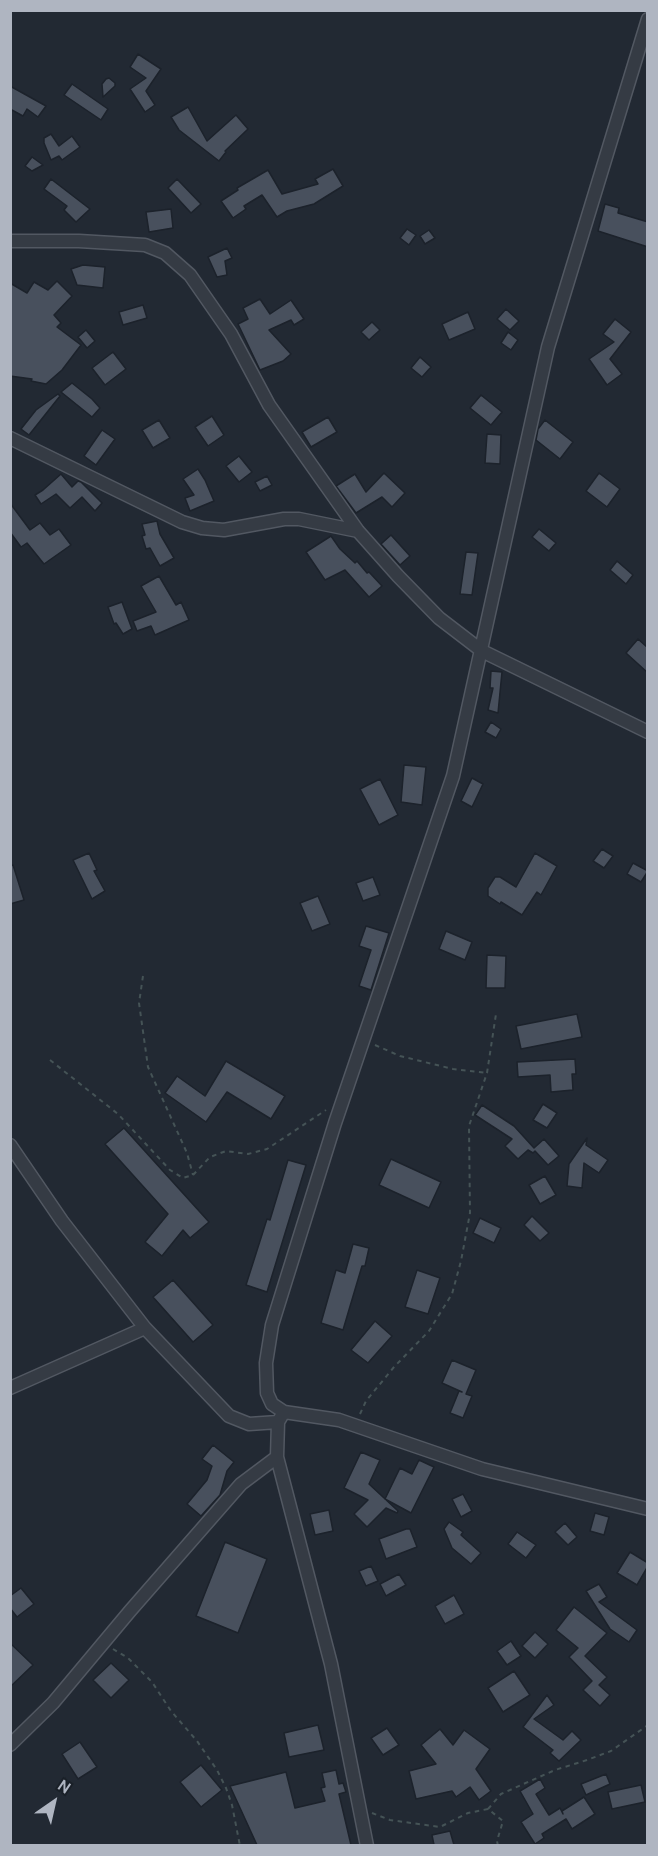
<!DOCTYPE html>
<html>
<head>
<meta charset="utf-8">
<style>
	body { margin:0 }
	#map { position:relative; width:658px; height:1856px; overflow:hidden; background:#222933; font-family:Cabin,sans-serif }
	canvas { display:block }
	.frame { position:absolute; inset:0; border:12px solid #afb5c1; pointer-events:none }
	.north { position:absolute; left:24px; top:1772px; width:60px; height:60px; -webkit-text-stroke:4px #1a2028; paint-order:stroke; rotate:34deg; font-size:16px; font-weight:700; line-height:24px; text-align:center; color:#afb5c1 }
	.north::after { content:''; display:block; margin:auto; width:21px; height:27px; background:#afb5c1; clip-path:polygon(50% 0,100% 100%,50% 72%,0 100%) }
</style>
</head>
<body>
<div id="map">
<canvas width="658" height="1856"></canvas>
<div class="frame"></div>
<div class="north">N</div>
</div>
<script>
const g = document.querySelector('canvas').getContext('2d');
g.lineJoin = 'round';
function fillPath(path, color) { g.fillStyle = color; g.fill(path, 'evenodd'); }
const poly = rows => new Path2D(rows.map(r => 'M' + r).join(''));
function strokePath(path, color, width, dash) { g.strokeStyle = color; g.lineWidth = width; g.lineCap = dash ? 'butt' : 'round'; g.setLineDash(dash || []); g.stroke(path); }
const building = poly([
	[138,54,161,69,146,91,155,105,145,112,130,89,146,78,130,67,138,54],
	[109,78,115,83,115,86,103,97,102,84,106,79,109,78],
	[72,84,108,109,101,120,64,95,72,84],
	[10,86,46,106,38,117,27,109,23,116,10,109,10,86],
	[188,107,207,141,236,115,248,129,225,151,226,152,219,161,179,130,171,117,188,107],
	[51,134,59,146,72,136,80,147,62,160,59,156,51,160,44,143,44,138,51,134],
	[32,157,43,165,32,171,25,166,32,157],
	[333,169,343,186,314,204,287,211,277,217,262,195,244,206,246,209,233,218,221,201,238,190,237,188,268,170,282,194,318,184,315,179,333,169],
	[51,179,90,209,76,222,64,210,67,206,44,189,51,179],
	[177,179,201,204,191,213,168,188,177,179],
	[605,204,619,208,618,213,648,222,648,247,598,231,605,204],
	[171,209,173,228,149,232,146,212,171,209],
	[407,229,416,235,409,245,400,238,407,229],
	[429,230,435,238,425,244,420,236,429,230],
	[227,248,232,258,225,261,227,275,217,277,208,257,227,248],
	[83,265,105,267,103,288,77,285,71,269,83,265],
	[57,281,72,296,54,315,61,323,57,327,81,345,62,370,46,384,31,381,32,379,10,376,10,283,27,293,34,282,48,290,57,281],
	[260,299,270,314,291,300,304,319,294,325,291,320,269,330,291,354,283,361,260,370,238,324,248,319,243,308,260,299],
	[143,305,147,318,123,325,119,312,143,305],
	[506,309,519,321,510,330,497,319,506,309],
	[468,312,475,329,449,340,442,324,468,312],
	[615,319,631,332,610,359,622,374,607,385,589,359,614,342,603,334,615,319],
	[372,322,380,330,369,340,361,332,372,322],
	[86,330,95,341,87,348,78,337,86,330],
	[508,332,518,340,511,350,501,343,508,332],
	[113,352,126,369,105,385,92,368,113,352],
	[420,357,431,367,422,377,411,368,420,357],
	[72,383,92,399,100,408,92,417,61,392,72,383],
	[58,394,60,396,29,435,21,429,36,410,58,394],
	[481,395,502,412,491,425,470,408,481,395],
	[212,416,224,435,208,446,195,427,212,416],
	[328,417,337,432,311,447,302,432,328,417],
	[159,420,170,438,153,448,142,430,159,420],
	[545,420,573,442,560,459,536,440,538,429,545,420],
	[102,430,115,439,96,465,84,456,102,430],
	[487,434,501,435,500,464,485,463,487,434],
	[239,456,252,472,239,482,226,466,239,456],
	[198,469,205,480,214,501,190,511,185,498,194,495,183,479,198,469],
	[384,473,405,493,392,507,382,497,356,513,336,486,355,474,366,492,384,473],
	[599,473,620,489,607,507,586,491,599,473],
	[61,474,72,487,78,481,81,482,102,503,95,511,82,497,70,508,56,494,41,504,35,495,43,490,61,474],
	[267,476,272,485,260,491,255,482,267,476],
	[10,503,30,530,40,523,50,535,59,529,71,545,44,564,27,543,21,547,10,532,10,503],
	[157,521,160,534,174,558,160,566,150,548,146,549,142,536,145,535,142,524,157,521],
	[539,529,556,543,549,551,532,537,539,529],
	[391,535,410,556,400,565,381,544,391,535],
	[331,536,340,549,355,563,357,561,367,573,369,572,382,586,369,597,345,570,325,580,306,552,331,536],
	[466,552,478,553,472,595,460,594,466,552],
	[617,561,633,575,626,584,610,570,617,561],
	[159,576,176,605,181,602,189,620,155,635,151,626,137,631,133,621,156,612,141,586,159,576],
	[122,602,132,629,123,634,116,623,114,624,108,607,122,602],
	[638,639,648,648,648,673,626,653,638,639],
	[491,671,502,672,498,713,488,710,493,688,490,688,491,671],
	[491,722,501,729,496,738,485,732,491,722],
	[404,765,426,767,422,805,401,802,404,765],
	[472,778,483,784,472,807,461,801,472,778],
	[380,779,398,815,379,825,360,789,380,779],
	[602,849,613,856,604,868,593,861,602,849],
	[89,853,97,870,94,871,105,891,92,899,73,860,89,853],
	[535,853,557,866,541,895,537,892,522,915,501,902,500,904,488,896,488,888,495,877,500,877,516,887,535,853],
	[633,863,648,871,641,882,627,874,633,863],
	[13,865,24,900,10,904,10,866,13,865],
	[373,877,380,895,363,901,356,883,373,877],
	[318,896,330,924,312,931,300,903,318,896],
	[366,926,389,933,371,990,359,986,371,950,359,946,366,926],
	[446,931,472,942,465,960,439,949,446,931],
	[487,955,506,956,505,988,486,988,487,955],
	[577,1014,582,1037,521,1049,516,1026,577,1014],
	[575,1059,576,1074,572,1074,573,1090,551,1092,550,1075,518,1077,517,1062,575,1059],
	[226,1061,285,1096,271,1119,227,1092,206,1122,165,1093,177,1076,205,1096,226,1061],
	[543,1104,557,1113,547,1128,533,1120,543,1104],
	[482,1105,514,1126,534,1148,544,1139,559,1156,548,1165,535,1151,533,1153,528,1150,518,1159,505,1146,512,1139,475,1115,482,1105],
	[124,1128,209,1222,190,1238,183,1230,162,1256,145,1242,168,1214,105,1144,124,1128],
	[587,1138,586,1145,608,1160,599,1173,584,1163,582,1188,567,1186,569,1164,587,1138],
	[391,1159,441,1182,429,1208,379,1185,391,1159],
	[288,1160,306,1165,267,1292,246,1285,267,1219,270,1220,288,1160],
	[545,1176,556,1195,540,1204,529,1185,545,1176],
	[532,1216,549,1233,540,1241,524,1225,532,1216],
	[480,1218,501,1228,494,1243,473,1233,480,1218],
	[353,1244,369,1248,365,1266,362,1266,343,1330,321,1323,336,1270,345,1273,353,1244],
	[417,1270,440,1278,428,1314,405,1307,417,1270],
	[173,1280,213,1325,193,1342,153,1297,173,1280],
	[375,1321,392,1336,368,1363,351,1350,375,1321],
	[452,1360,476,1370,466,1394,472,1396,463,1418,450,1413,459,1391,462,1392,442,1383,452,1360],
	[213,1445,234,1462,227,1471,220,1495,201,1516,187,1504,207,1480,212,1466,202,1459,213,1445],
	[361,1452,380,1460,369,1484,398,1511,397,1513,386,1508,367,1527,354,1514,368,1500,344,1488,361,1452],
	[419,1460,434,1467,411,1513,385,1499,400,1468,412,1474,419,1460],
	[463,1494,472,1511,461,1517,452,1499,463,1494],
	[329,1510,333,1531,315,1535,310,1514,329,1510],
	[595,1513,609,1517,604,1535,590,1531,595,1513],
	[449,1522,463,1532,461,1535,481,1553,471,1564,452,1548,444,1529,449,1522],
	[565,1523,577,1537,568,1545,555,1532,565,1523],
	[406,1529,410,1529,417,1547,386,1559,379,1539,406,1529],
	[517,1532,536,1545,526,1558,508,1544,517,1532],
	[225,1542,267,1559,238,1633,196,1616,225,1542],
	[630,1552,648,1563,648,1566,637,1585,617,1573,630,1552],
	[371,1566,378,1581,366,1586,359,1571,371,1566],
	[399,1574,406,1585,386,1596,380,1584,399,1574],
	[599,1584,607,1597,599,1602,637,1630,629,1642,610,1629,586,1591,599,1584],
	[21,1588,34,1604,17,1617,10,1608,10,1596,21,1588],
	[454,1595,464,1614,445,1624,435,1606,454,1595],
	[574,1607,607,1633,585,1656,607,1677,599,1685,610,1695,600,1706,583,1690,592,1681,569,1657,578,1648,556,1630,574,1607],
	[535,1632,548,1644,535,1658,522,1646,535,1632],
	[511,1641,521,1656,507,1665,497,1651,511,1641],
	[10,1643,33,1665,10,1687,10,1643],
	[111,1663,129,1680,111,1698,93,1680,111,1663],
	[514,1671,530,1695,503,1712,488,1688,514,1671],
	[547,1695,554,1705,534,1719,563,1740,572,1731,581,1740,559,1761,550,1753,553,1750,523,1727,547,1695],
	[318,1725,324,1750,289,1757,284,1733,318,1725],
	[387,1728,399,1745,383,1755,371,1738,387,1728],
	[440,1729,453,1745,464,1730,490,1749,476,1769,491,1791,479,1800,470,1787,456,1797,452,1791,416,1799,409,1771,436,1764,421,1745,440,1729],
	[80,1742,97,1767,78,1779,62,1754,80,1742],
	[201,1765,222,1790,201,1807,180,1782,201,1765],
	[336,1770,339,1784,343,1783,346,1792,339,1794,351,1845,257,1845,230,1786,286,1772,295,1808,325,1801,321,1788,325,1787,322,1773,336,1770],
	[606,1774,610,1784,586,1795,581,1784,606,1774],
	[540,1779,545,1788,536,1794,549,1815,560,1808,563,1814,562,1811,584,1797,595,1814,572,1829,566,1819,542,1834,544,1838,535,1844,521,1822,533,1814,520,1791,540,1779],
	[641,1785,645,1802,612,1809,608,1792,641,1785],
	[450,1831,454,1845,434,1845,432,1835,450,1831]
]);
fillPath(building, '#48505d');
strokePath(building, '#1c222b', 1.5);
const street = poly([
	[648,19,548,347,453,776,335,1123,272,1325,266,1363,267,1393,272,1404,284,1412,339,1420,482,1469,648,1509],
	[10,241,79,241,145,245,165,253,190,275,231,334,269,405,358,531,398,576,439,618,482,651,648,732],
	[10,438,182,522,202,528,224,530,284,519,299,519,358,531],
	[10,1145,62,1221,145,1328,229,1416,249,1424,278,1422],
	[10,1388,145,1328],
	[284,1412,278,1422,277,1457,331,1664,367,1846],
	[10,1745,53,1703,130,1611,241,1484,277,1457]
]);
strokePath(street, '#525862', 15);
strokePath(poly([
	[143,976,139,1003,148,1067,187,1153,193,1175],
	[375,1045,400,1056,453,1069,487,1073],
	[50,1060,118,1114,170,1170,183,1178,193,1175,210,1157,226,1151,248,1154,267,1149,326,1110],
	[360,1414,366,1401,394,1367,429,1331,452,1294,461,1261,470,1213,469,1126,487,1073,496,1014],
	[113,1649,128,1658,152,1682,171,1711,197,1741,217,1770,226,1788,232,1805,240,1846],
	[488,1809,501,1794,555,1770,587,1760,611,1751,648,1725],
	[372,1813,390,1820,440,1827,468,1813,488,1809,503,1821,497,1841,498,1846]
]), '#455356', 2, [4.5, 4.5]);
strokePath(street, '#353b44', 12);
</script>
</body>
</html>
